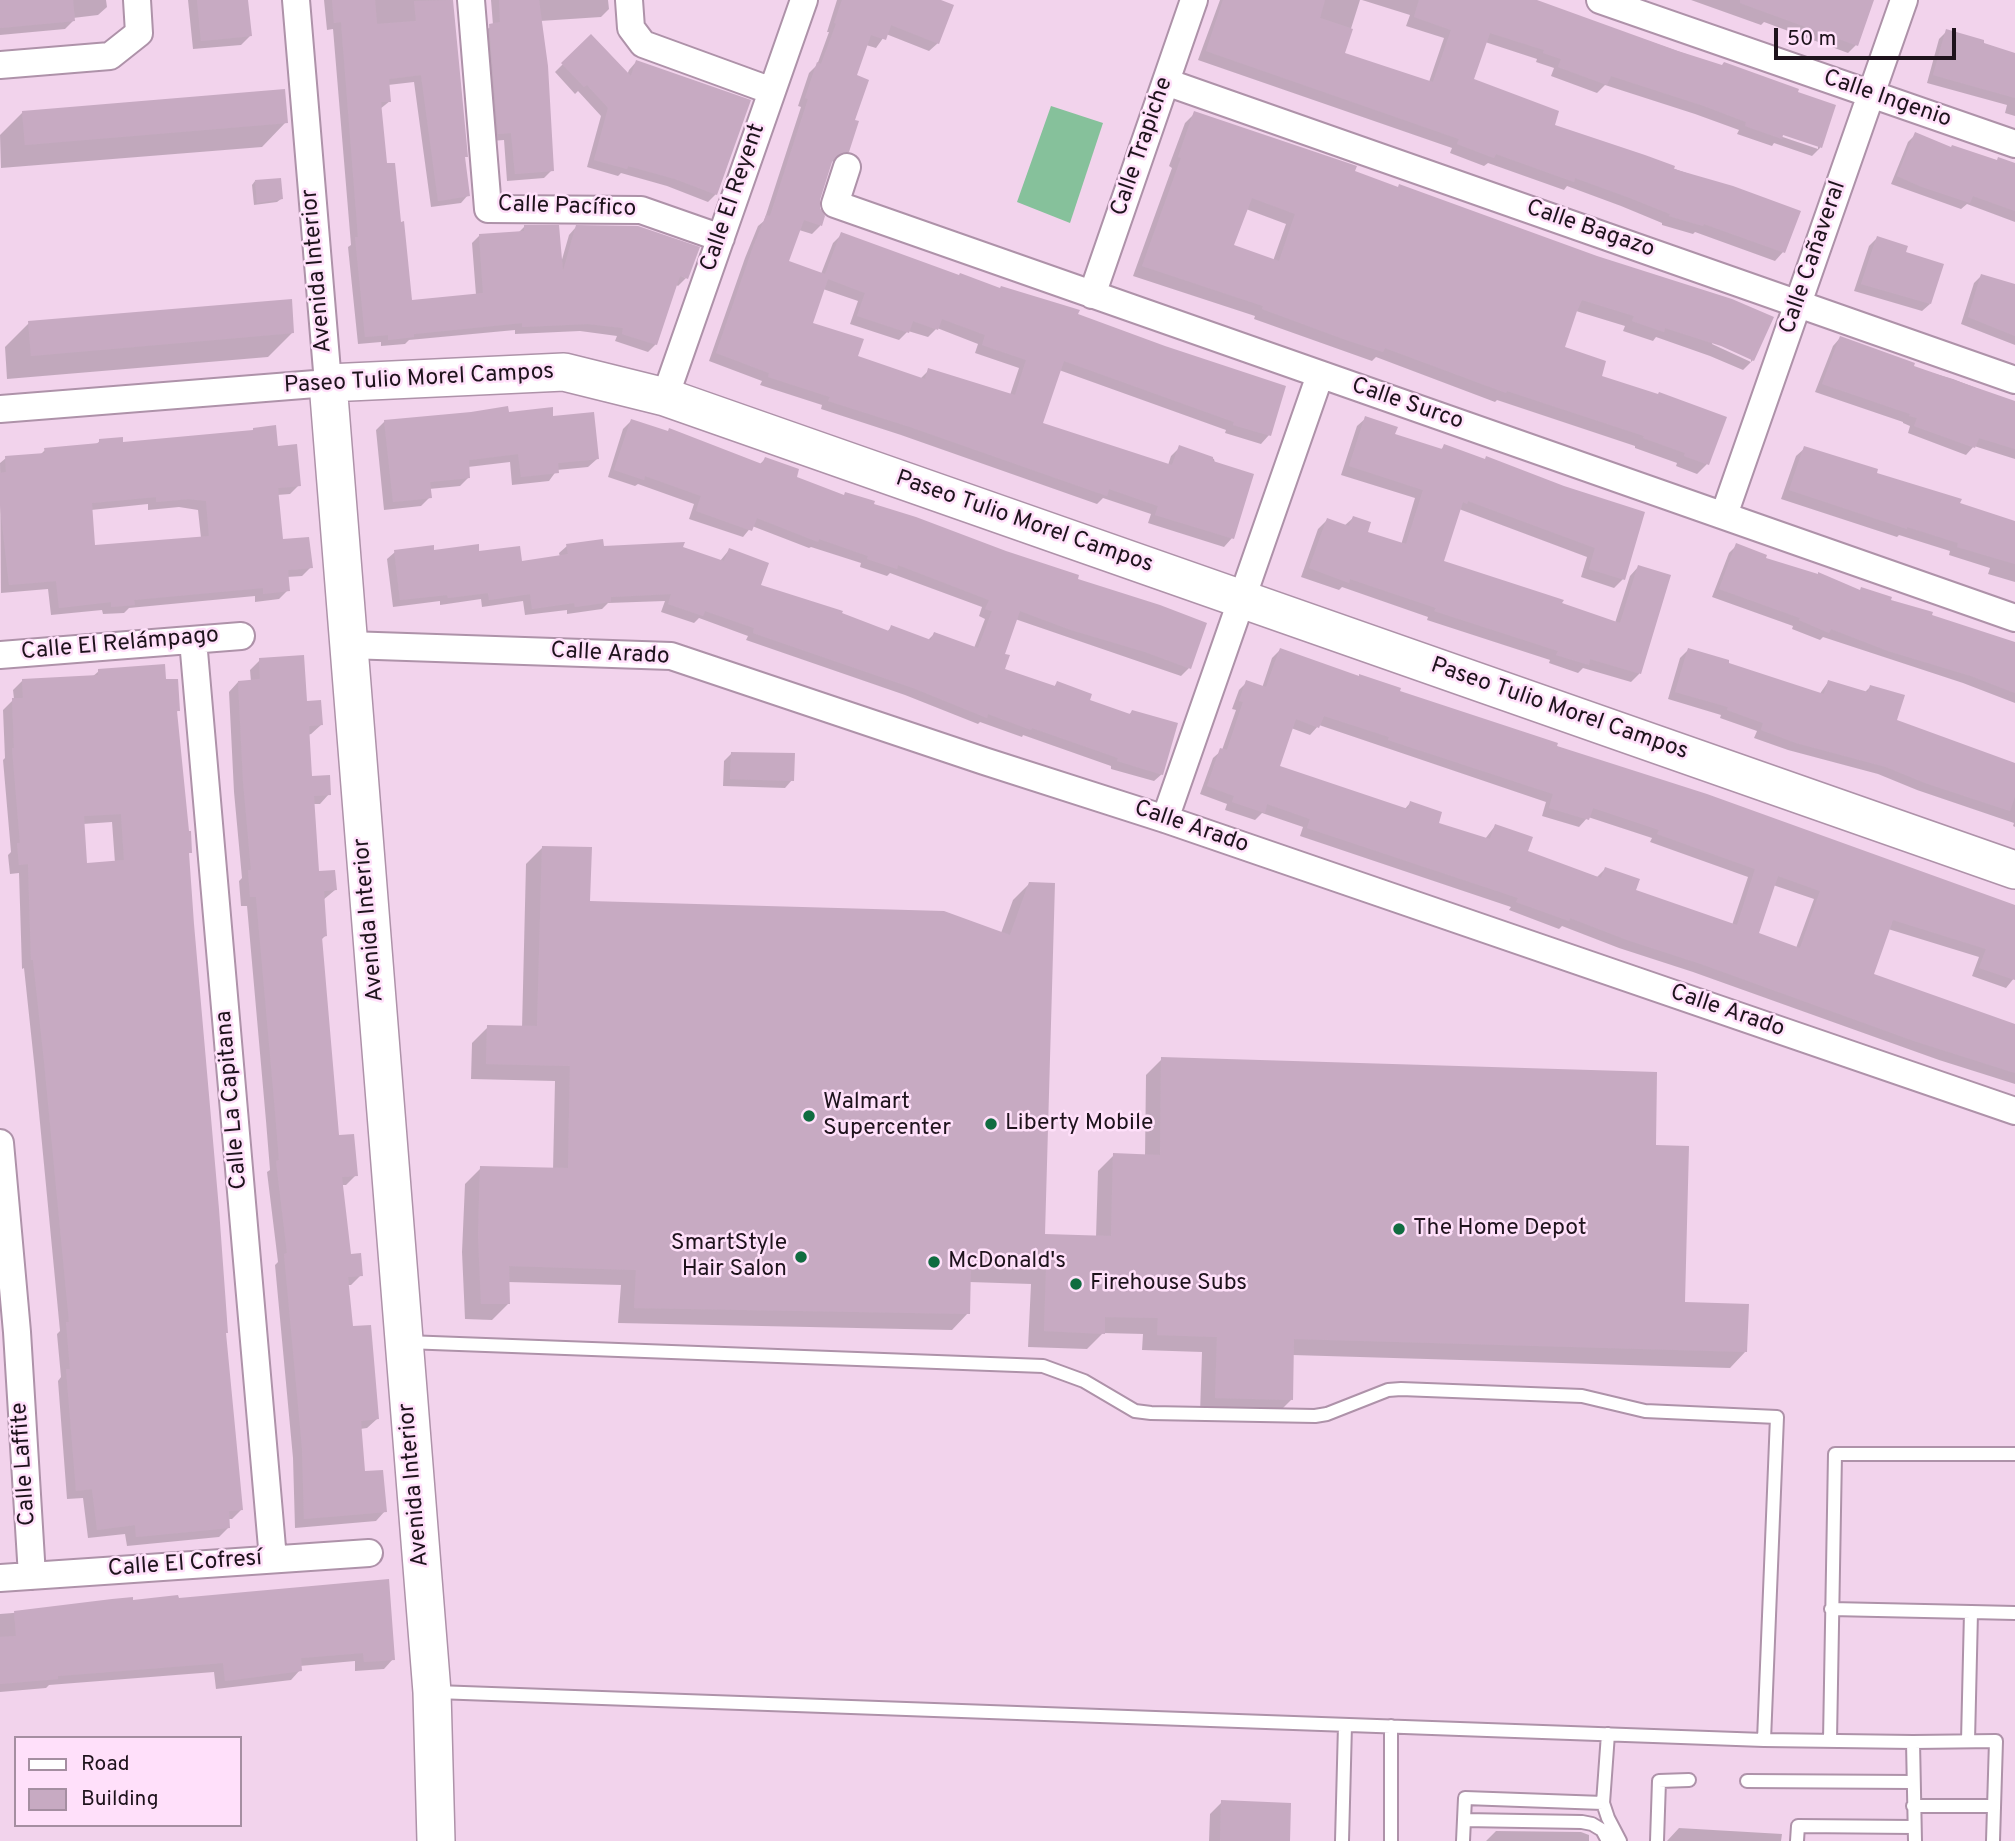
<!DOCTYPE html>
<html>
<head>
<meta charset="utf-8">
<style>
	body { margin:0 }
	#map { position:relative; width:2015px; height:1841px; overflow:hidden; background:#f2d3ec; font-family:Overpass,sans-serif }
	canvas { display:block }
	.legend { position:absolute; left:14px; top:1736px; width:228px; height:91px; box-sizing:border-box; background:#ffe0fa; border:2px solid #a58ea1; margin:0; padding:9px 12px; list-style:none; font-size:21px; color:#1e131c }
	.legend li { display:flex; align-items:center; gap:14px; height:35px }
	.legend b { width:35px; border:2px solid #a58ea1 }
	.scale { position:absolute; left:1774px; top:28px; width:182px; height:32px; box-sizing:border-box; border:4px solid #1e131c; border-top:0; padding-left:9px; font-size:21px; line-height:24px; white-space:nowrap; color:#1e131c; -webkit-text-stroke:5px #ffe0fa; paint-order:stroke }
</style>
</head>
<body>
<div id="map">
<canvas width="2015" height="1841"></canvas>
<ul class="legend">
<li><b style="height:9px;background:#fff"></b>Road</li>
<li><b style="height:19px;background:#c7aac2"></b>Building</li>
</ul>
<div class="scale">50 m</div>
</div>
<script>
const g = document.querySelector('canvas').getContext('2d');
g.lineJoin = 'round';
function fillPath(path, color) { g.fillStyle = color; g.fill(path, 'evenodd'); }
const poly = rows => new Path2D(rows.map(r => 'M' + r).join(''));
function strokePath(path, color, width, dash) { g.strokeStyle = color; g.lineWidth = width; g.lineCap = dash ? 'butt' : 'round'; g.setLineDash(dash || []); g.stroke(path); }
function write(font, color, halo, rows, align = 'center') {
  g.font = font + ' Overpass,sans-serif'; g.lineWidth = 5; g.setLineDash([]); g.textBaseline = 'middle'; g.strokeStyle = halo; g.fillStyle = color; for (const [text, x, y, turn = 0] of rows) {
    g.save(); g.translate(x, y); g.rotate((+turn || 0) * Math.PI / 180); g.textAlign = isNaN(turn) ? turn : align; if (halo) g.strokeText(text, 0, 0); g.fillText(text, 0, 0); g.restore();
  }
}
fillPath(poly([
	[1051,106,1103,123,1070,223,1017,202]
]), '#86c19b');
fillPath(poly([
	[0,0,106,0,107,7,98,15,73,18,73,21,65,29,0,35],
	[188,0,247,0,250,36,241,45,193,49],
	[324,0,452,0,466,156,463,159,468,195,461,203,431,207,414,82,388,85,390,101,380,109,385,165,410,302,476,295,472,243,480,235,518,233,524,227,561,263,569,235,576,227,686,278,678,286,675,284,656,344,648,352,615,341,617,336,580,331,515,334,515,330,409,340,405,344,381,346,381,342,358,344,348,247,351,245,333,29,327,30],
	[491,0,608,0,609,9,601,17,540,21,552,170,544,178,507,181,504,140,491,141,482,33,493,25],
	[837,0,936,0,938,43,929,51,886,34,876,48,866,45,854,77,853,121,847,151,838,160,830,162,818,200,818,208,823,216,820,226,812,234,799,230,787,262,821,274,833,243,842,234,959,277,1076,315,1269,435,1261,444,1225,433,1226,430,1059,370,1041,425,1168,465,1171,456,1180,447,1214,459,1232,538,1224,547,1148,523,1151,514,1103,498,1097,504,901,435,821,409,822,405,760,385,762,381,709,361,745,258,758,226,764,221,801,107,798,106,809,73,817,65,829,32,827,32],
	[823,289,858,301,850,324,899,340,908,331,928,337,937,328,978,344,975,353,1019,368,1010,395,929,370,920,379,856,357,811,324],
	[1220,0,1360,0,1343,54,1429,82,1444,38,1406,26,1410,15,1362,0,1532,0,1834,106,1820,148,1812,156,1774,143,1772,146,1737,134,1739,130,1695,114,1605,85,1597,93,1551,76,1554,68,1536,62,1537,59,1485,42,1472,80,1552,126,1798,212,1783,252,1775,261,1695,232,1693,234,1662,225,1662,223,1621,206,1567,186,1564,190,1488,163,1484,166,1450,153,1452,148,1198,60],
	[1775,131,1818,145,1818,149,1774,134],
	[1691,0,1866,0,1856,45,1848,53,1764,22,1761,25],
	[1947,31,2015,54,2015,116,2005,113,2007,105,1927,83,1939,39],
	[591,36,627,75,629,70,636,62,716,194,708,202,667,186,621,173,618,176,587,167,601,116,578,91,575,94,555,72],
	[23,112,286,122,262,147,1,168,0,135],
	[1195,113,1353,172,1771,318,1753,360,1743,370,1710,356,1656,337,1653,341,1623,331,1625,326,1576,311,1563,348,1707,464,1697,474,1676,466,1677,463,1635,448,1635,446,1497,400,1495,402,1376,357,1372,361,1254,319,1255,316,1133,276,1172,168,1169,166,1185,123],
	[1246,209,1286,224,1273,261,1231,246],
	[1713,341,1751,358,1751,362,1712,344],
	[1916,134,1951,149,2015,165,2015,222,1967,204,1961,209,1891,184,1908,142],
	[255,181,281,199,277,202,254,205,252,185],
	[1877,238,1904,253,1930,304,1922,311,1854,291,1869,246],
	[1981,276,2015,286,2015,345,1961,324,1974,283],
	[29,323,292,333,268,357,7,379,5,347],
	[1840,338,1912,367,1953,379,2015,403,2015,459,1974,446,1966,455,1908,433,1910,426,1903,423,1903,422,1815,392,1833,346],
	[507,414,552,418,597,459,588,467,557,470,549,481,512,485,510,462,468,467,469,477,460,486,429,489,430,497,421,506,384,510,376,430,385,421],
	[1366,418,1393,435,1440,450,1445,446,1564,488,1623,579,1614,588,1581,577,1587,557,1459,509,1442,562,1615,623,1630,576,1638,567,1669,576,1639,674,1631,682,1583,668,1578,673,1549,663,1550,660,1427,620,1428,617,1342,587,1339,590,1301,577,1318,529,1327,520,1344,526,1353,518,1365,533,1401,545,1415,498,1341,475,1357,426],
	[631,421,759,465,765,459,794,478,1075,580,1189,668,1181,676,1015,619,1003,655,1003,670,1053,688,1057,683,1088,701,1128,715,1132,712,1162,774,1154,781,1111,769,1111,766,1023,735,1022,737,980,722,978,724,905,695,746,640,748,636,699,618,694,623,661,612,665,601,608,603,602,609,567,614,567,610,525,615,523,601,482,607,481,599,440,605,440,601,393,607,387,559,395,552,478,553,521,563,560,557,559,553,567,546,680,548,720,561,729,550,759,587,887,632,891,627,927,641,934,634,974,648,985,619,979,616,982,607,890,573,887,576,860,567,861,563,811,547,809,548,752,526,743,537,689,519,694,504,638,484,635,486,608,477,623,429],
	[254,429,276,448,299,485,290,494,277,495,281,541,311,567,302,576,287,577,288,590,279,599,255,602,255,596,129,608,124,613,103,614,102,610,51,615,48,589,1,593,0,463,6,458,40,455,45,450,95,445,100,441,121,444,251,432],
	[148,504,148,510,179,507,198,510,201,538,93,547,91,510],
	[1805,448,1958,505,2015,522,2015,582,1988,574,1990,568,1949,555,1950,551,1899,535,1897,537,1781,499,1796,456],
	[1737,545,1763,559,2015,644,2015,703,1963,683,1823,637,1820,640,1792,629,1793,626,1712,597,1729,553],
	[1280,650,2015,906,2015,977,2006,988,1972,976,1979,957,1888,929,1872,975,2015,1025,2015,1084,1939,1060,1693,972,1619,948,1562,926,1559,929,1509,910,1511,907,1300,836,1303,827,1262,813,1255,820,1225,810,1227,804,1200,794,1213,758,1222,750,1236,710,1232,709,1239,690,1247,682,1262,688,1272,658],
	[1319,725,1546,802,1542,816,1579,827,1588,817,1652,838,1650,842,1748,877,1732,925,1633,891,1605,869,1597,877,1526,852,1495,826,1485,839,1437,824,1410,803,1404,810,1278,767,1291,728,1310,735],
	[1773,885,1814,899,1796,948,1757,934],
	[1688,650,1819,695,1828,682,1865,692,1870,687,1895,721,2015,765,2015,827,2013,826,2014,823,1917,790,1878,774,1788,750,1754,738,1757,731,1720,718,1721,715,1668,699,1680,658],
	[260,660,306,703,321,725,311,734,308,735,310,778,329,794,320,804,313,804,318,873,335,890,323,900,326,935,321,940,337,1137,356,1175,346,1185,341,1185,349,1256,361,1275,351,1285,347,1285,351,1328,377,1419,367,1428,360,1429,363,1473,385,1511,376,1521,295,1528,293,1458,275,1265,278,1262,267,1172,270,1170,266,1121,247,906,241,906,239,881,242,878,234,792,229,692,238,682,251,682,250,670],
	[99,671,164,681,179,710,175,713,190,852,188,855,224,1334,242,1509,232,1519,228,1519,228,1528,219,1537,127,1546,125,1534,88,1538,83,1498,67,1499,58,1381,61,1377,57,1334,60,1331,35,1071,24,968,22,969,19,873,10,874,8,855,11,852,3,760,5,758,3,710,14,699,13,690,23,680,92,677],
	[112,822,115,863,86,865,83,824],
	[732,753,792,780,785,788,723,786,724,761],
	[542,848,588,903,1001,933,1013,900,1029,884,1043,1235,1096,1237,1098,1171,1114,1155,1145,1156,1146,1075,1162,1059,1654,1147,1683,1304,1746,1351,1730,1368,1292,1355,1291,1400,1275,1416,1200,1414,1202,1352,1142,1350,1143,1334,1103,1333,1087,1349,1028,1347,1031,1284,969,1282,968,1313,952,1330,618,1323,621,1285,507,1282,508,1304,492,1320,465,1319,462,1252,465,1184,481,1168,553,1170,555,1081,471,1079,472,1043,488,1027,522,1028,526,864],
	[177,1600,393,1659,384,1669,355,1671,355,1661,300,1666,300,1670,291,1680,216,1689,214,1672,49,1685,46,1688,0,1692,0,1614],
	[1222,1802,1288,1841,1209,1841,1210,1814],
	[1679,1828,1782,1834,1781,1841,1667,1841],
	[1496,1831,1581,1832,1589,1835,1589,1841,1486,1841]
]), '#0003');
fillPath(poly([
	[0,0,73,0,75,21,0,28],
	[197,0,248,0,252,36,201,41],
	[332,0,375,0,377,24,416,21,414,1,453,0,468,157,465,157,470,196,438,201,421,75,389,79,391,102,381,102,387,163,395,163,401,222,404,221,412,300,483,293,479,234,524,231,524,225,559,225,563,271,576,225,638,226,700,247,688,279,680,276,657,345,622,334,623,328,588,324,522,327,522,323,414,334,414,337,388,340,388,335,365,337,355,237,358,237,341,22,334,23],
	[499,0,539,0,548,66,554,171,515,174,511,133,498,134,489,24,500,22],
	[842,0,941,0,954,5,939,44,891,25,886,40,871,35,857,75,869,80,855,120,859,121,849,152,837,155,832,162,820,200,820,208,825,216,822,226,804,220,789,261,825,274,841,232,959,275,960,273,1000,288,1001,286,1080,310,1078,314,1165,346,1286,386,1271,436,1233,425,1234,422,1064,361,1043,423,1172,465,1179,445,1213,457,1213,461,1254,474,1234,539,1155,515,1158,506,1109,489,1107,496,910,427,828,401,830,397,768,377,769,373,716,353,753,247,766,215,770,216,808,99,805,98,817,62,821,64,836,24,834,23],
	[828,279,865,293,857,316,909,333,913,321,938,330,942,319,985,335,982,345,1026,360,1015,395,928,368,925,379,858,356,864,339,813,323],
	[1223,0,1325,0,1320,18,1353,29,1345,53,1433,82,1451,30,1414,17,1419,0,1537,0,1678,51,1722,65,1724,62,1799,89,1798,92,1836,105,1822,148,1783,135,1782,139,1745,126,1746,122,1704,106,1611,76,1607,85,1558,67,1561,59,1543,53,1544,50,1490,33,1474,79,1559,111,1555,125,1645,155,1675,166,1674,169,1733,186,1801,211,1785,253,1704,224,1703,226,1669,216,1670,214,1630,198,1575,178,1574,182,1496,154,1494,158,1457,144,1459,139,1206,51],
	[1740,0,1874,0,1858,46,1740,3],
	[1946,29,1984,40,1984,43,2015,53,2015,98,1933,75],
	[591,34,631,76,636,60,751,100,717,195,675,179,628,166,627,169,594,160,608,108,587,85,584,87,561,63],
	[285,89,288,123,25,145,22,111],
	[1194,111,1357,166,1355,171,1398,187,1399,184,1597,256,1732,299,1774,317,1754,361,1721,346,1665,328,1664,332,1632,321,1634,316,1582,300,1577,311,1565,347,1606,361,1602,376,1658,394,1659,392,1727,417,1709,465,1684,456,1685,453,1643,438,1644,436,1507,391,1506,393,1385,348,1383,352,1346,340,1262,309,1263,306,1142,266,1181,158,1178,157],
	[1252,198,1295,214,1279,261,1234,245],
	[1915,132,1951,147,1952,145,1997,160,1998,157,2015,163,2015,211,1973,196,1970,203,1922,187,1897,176],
	[281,178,283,199,257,203,255,180],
	[1877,236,1908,246,1906,252,1944,264,1931,304,1861,284],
	[1981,274,2015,284,2015,336,1968,317],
	[292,299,294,333,31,356,28,321],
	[1840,336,1915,363,1914,366,2015,401,2015,449,1979,438,1975,448,1914,426,1917,418,1909,416,1910,414,1822,384],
	[508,406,509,412,553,407,553,416,594,412,599,459,558,463,559,473,521,477,518,454,469,460,470,478,430,482,432,498,393,502,384,420,471,412],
	[1365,416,1398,427,1395,434,1442,449,1444,444,1485,459,1486,456,1564,486,1645,512,1625,580,1589,569,1595,548,1468,501,1467,504,1463,502,1444,561,1564,600,1562,603,1620,623,1638,565,1671,575,1641,674,1590,659,1589,665,1556,655,1558,651,1434,611,1436,608,1350,579,1349,583,1309,568,1327,518,1349,526,1353,516,1371,522,1368,532,1406,544,1423,490,1349,466],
	[631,419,668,431,669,428,762,464,765,457,799,469,797,477,844,495,845,492,875,501,874,504,916,517,1006,551,1079,575,1078,579,1160,605,1207,623,1191,669,1145,652,1071,630,1020,611,1005,654,1010,655,1005,669,1055,686,1057,681,1092,694,1090,700,1130,714,1132,710,1178,723,1163,775,1117,761,1118,758,1032,728,1031,730,988,714,987,718,913,688,753,633,754,628,705,611,703,616,668,604,671,594,611,597,611,602,575,607,574,603,532,609,530,594,489,600,488,593,448,598,447,595,400,600,394,550,434,545,434,550,479,544,479,551,520,546,522,561,568,554,566,544,603,539,604,546,685,542,683,547,724,561,729,548,769,563,761,585,843,611,842,613,889,631,891,625,931,640,934,632,978,648,992,611,985,609,989,600,898,565,897,569,867,559,868,556,819,539,818,542,757,518,752,531,696,511,701,496,645,476,644,480,614,470],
	[276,425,278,446,297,444,301,486,278,488,283,539,309,537,313,568,288,570,290,591,263,594,263,588,134,600,135,605,111,607,111,602,59,608,56,581,9,585,0,506,0,473,6,472,5,456,45,453,44,448,99,443,99,439,123,437,123,442,253,430,253,428],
	[156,497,156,502,189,499,206,501,209,536,95,545,92,503],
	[1804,446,1878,469,1877,473,1962,499,1960,503,2015,521,2015,564,1957,547,1958,543,1907,527,1907,529,1789,490],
	[1736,543,1767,555,1766,558,1818,574,1818,572,1860,590,1861,587,1892,597,1891,600,1933,612,1932,615,2015,642,2015,693,1971,676,1888,651,1831,629,1829,633,1799,620,1800,618,1719,589],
	[1280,648,1359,676,1359,674,1401,688,1400,691,1558,743,1557,746,1707,794,2015,905,2015,980,1979,968,1986,949,1893,920,1874,974,2015,1024,2015,1073,1914,1041,1701,964,1627,940,1570,918,1569,921,1516,902,1518,898,1307,828,1310,819,1267,804,1265,813,1232,802,1234,796,1207,786,1220,748,1227,750,1243,702,1239,701,1246,680,1266,687],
	[1324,716,1389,737,1388,740,1553,794,1549,808,1589,820,1593,808,1659,830,1657,834,1755,869,1737,925,1636,890,1640,879,1605,867,1601,878,1528,851,1533,837,1495,824,1490,839,1439,823,1442,812,1410,801,1408,809,1280,766,1296,719,1319,728],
	[1778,876,1820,891,1800,948,1759,933],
	[1688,648,1729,660,1729,663,1824,694,1828,680,1868,692,1870,685,1905,695,1897,720,2015,763,2015,796,2010,811,1925,783,1886,767,1796,743,1761,730,1763,723,1727,710,1728,707,1675,692],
	[304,655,307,701,321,700,323,725,309,726,312,776,330,775,331,795,314,796,319,871,335,870,337,890,324,891,327,936,322,937,339,1135,354,1134,358,1176,342,1177,351,1254,361,1253,363,1276,348,1277,353,1326,371,1325,379,1419,361,1421,365,1471,383,1470,387,1512,304,1519,302,1448,284,1254,287,1253,276,1161,279,1160,275,1111,256,897,250,897,248,870,251,870,243,781,238,681,260,679,259,658],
	[165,664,166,679,178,679,180,711,177,711,189,831,191,831,192,853,189,853,194,924,219,1209,228,1333,226,1333,243,1510,229,1511,230,1528,136,1537,135,1525,97,1530,92,1489,76,1491,66,1369,70,1369,66,1322,69,1322,44,1061,33,960,31,960,28,864,19,865,17,843,20,843,12,748,14,748,12,698,23,698,22,679,98,675,98,669],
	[121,814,124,860,87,863,84,816],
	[731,752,795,753,794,781,730,779],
	[542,846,592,847,590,901,944,911,1010,935,1029,882,1055,883,1045,1234,1111,1236,1113,1153,1160,1155,1161,1057,1657,1072,1656,1145,1689,1146,1685,1302,1749,1304,1747,1352,1294,1339,1293,1400,1215,1398,1217,1337,1157,1335,1158,1318,1105,1317,1105,1334,1044,1331,1046,1269,971,1266,970,1314,634,1308,636,1270,509,1266,510,1304,481,1304,478,1235,480,1166,568,1168,570,1066,486,1064,487,1025,537,1026],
	[389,1579,395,1660,364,1662,363,1653,301,1658,302,1671,225,1681,223,1663,58,1676,58,1679,0,1684,0,1637,16,1636,14,1611,112,1599,133,1597,133,1600,178,1595,179,1598],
	[1221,1800,1291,1803,1290,1841,1220,1841]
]), '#c7aac2');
const lane = poly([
	[406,1342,1043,1366,1084,1381,1135,1411,1151,1413,1315,1416,1327,1414,1388,1390,1401,1389,1582,1396,1645,1411,1777,1417,1764,1740,436,1692],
	[1831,1609,1971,1612],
	[1391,1726,1391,1841],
	[1764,1740,1913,1742,1915,1841],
	[1830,1740,1835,1454,2015,1454],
	[1968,1741,1971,1612,2015,1613],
	[1913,1742,1996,1741,1993,1841],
	[1747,1781,1913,1782],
	[1603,1803,1608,1818,1620,1841],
	[1913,1806,1993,1806],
	[1464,1820,1582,1822,1592,1824,1602,1830,1608,1841],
	[1342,1841,1345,1725],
	[1463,1841,1465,1798,1603,1803,1608,1734],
	[1657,1841,1659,1781,1689,1780],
	[1797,1841,1798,1826,1914,1827]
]);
const street = poly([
	[471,0,488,209,641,210,721,238],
	[629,0,631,28,643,44,772,91],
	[1600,0,2015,144],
	[0,65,110,56,139,33,137,0],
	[1166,82,2015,380],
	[847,167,835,204,2015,618],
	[1092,295,1194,0],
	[665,397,804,0],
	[0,409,328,383,296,0],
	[1724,515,1904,0],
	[193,640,273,1559],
	[348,645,671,656,984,761,1165,819,2015,1111],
	[0,655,241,636],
	[1165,819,1320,375],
	[0,1143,17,1332,32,1576],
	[0,1578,369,1553]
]);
const secondary = poly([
	[436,1841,432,1692,328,383,564,372,665,397,2015,870]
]);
strokePath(lane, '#ae92a9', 16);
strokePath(street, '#ae92a9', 30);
strokePath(secondary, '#ae92a9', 40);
strokePath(lane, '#fff', 12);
strokePath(street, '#fff', 26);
strokePath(secondary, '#fff', 37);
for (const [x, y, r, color] of [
	[809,1116,7,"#106c40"],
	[991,1124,7,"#106c40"],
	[1399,1229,7,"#106c40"],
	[801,1257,7,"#106c40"],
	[934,1262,7,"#106c40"],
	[1076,1284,7,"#106c40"]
]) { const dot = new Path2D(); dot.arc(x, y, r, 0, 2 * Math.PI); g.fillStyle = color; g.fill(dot); strokePath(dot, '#ffe0fa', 2.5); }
write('23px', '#1e131c', '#ffe0fa', [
	["Calle Ingenio",1887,100,19],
	["Calle Trapiche",1143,147,-71],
	["Calle El Reyent",734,198,-71],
	["Calle Pacífico",567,208,2],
	["Calle Bagazo",1590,230,19],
	["Calle Cañaveral",1814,258,-71],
	["Avenida Interior",318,271,-95],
	["Paseo Tulio Morel Campos",419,380,-3],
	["Calle Surco",1407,405,19],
	["Paseo Tulio Morel Campos",1024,523,19],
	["Calle El Relámpago",120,645,-5],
	["Calle Arado",610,655,3],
	["Paseo Tulio Morel Campos",1559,710,19],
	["Calle Arado",1191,828,19],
	["Avenida Interior",370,920,-95],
	["Calle Arado",1727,1012,19],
	["Calle La Capitana",233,1100,-95],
	["Calle Laffite",25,1464,-94],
	["Avenida Interior",415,1485,-95],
	["Calle El Cofresí",185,1565,-4]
]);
write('23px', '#1e131c', '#ffe0fa', [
	["Walmart",823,1103],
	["Supercenter",823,1129],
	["Liberty Mobile",1005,1124],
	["The Home Depot",1413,1229],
	["SmartStyle",787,1244,"right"],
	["Hair Salon",787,1270,"right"],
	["McDonald's",948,1262],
	["Firehouse Subs",1090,1284]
], 'left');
</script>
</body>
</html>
